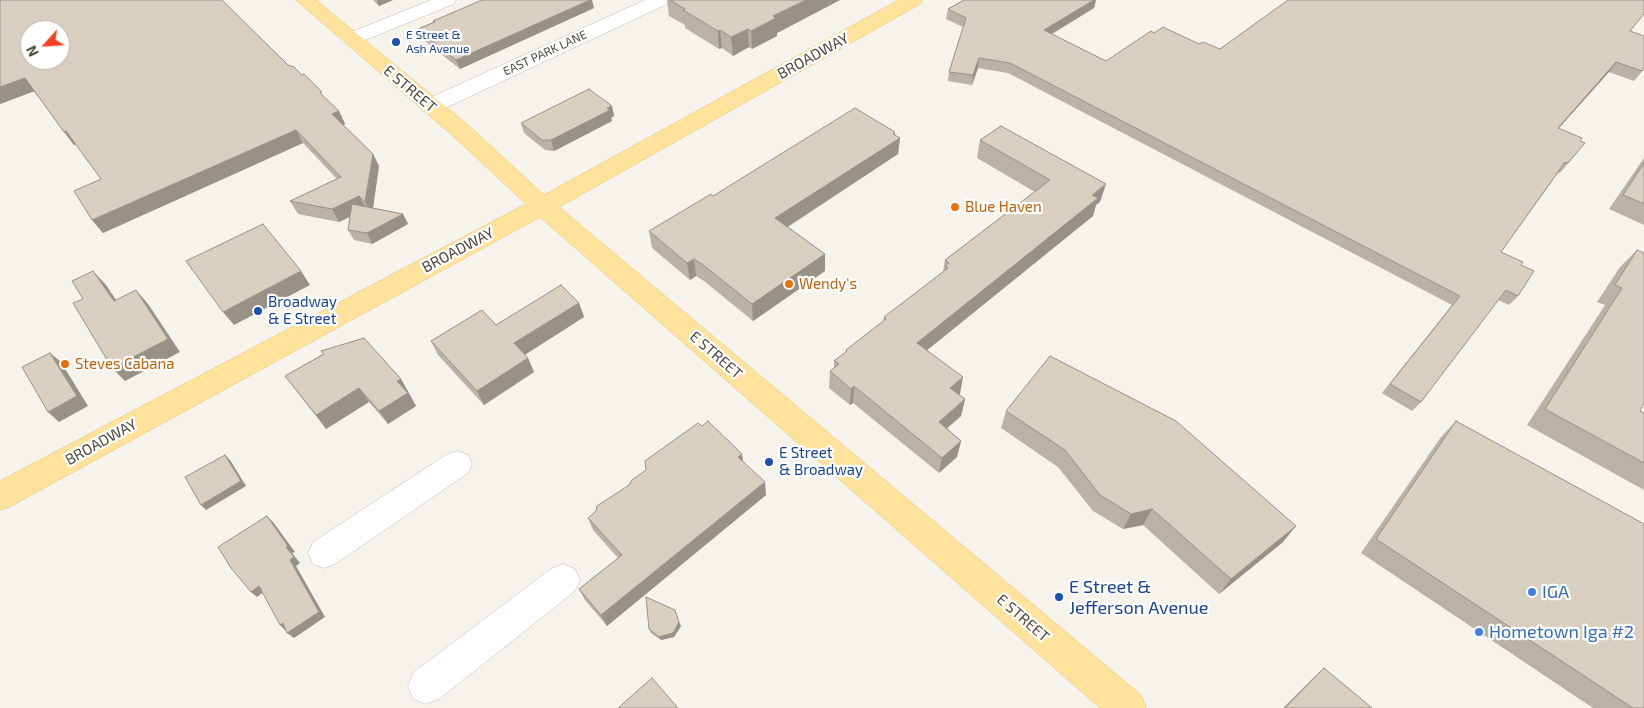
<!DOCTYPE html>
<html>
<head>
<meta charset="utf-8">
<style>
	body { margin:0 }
	#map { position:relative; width:1644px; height:708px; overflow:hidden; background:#f6f3ec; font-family:"Exo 2",sans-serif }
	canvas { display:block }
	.north { position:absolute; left:20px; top:20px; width:50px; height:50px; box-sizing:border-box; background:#fff; border:1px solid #b7b4b0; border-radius:50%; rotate:244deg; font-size:14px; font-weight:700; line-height:20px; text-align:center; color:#4b4439 }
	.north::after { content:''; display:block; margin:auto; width:18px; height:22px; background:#fc3f1d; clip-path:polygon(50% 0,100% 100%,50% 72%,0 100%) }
</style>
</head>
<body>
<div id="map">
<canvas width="1644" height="708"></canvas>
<div class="north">N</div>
</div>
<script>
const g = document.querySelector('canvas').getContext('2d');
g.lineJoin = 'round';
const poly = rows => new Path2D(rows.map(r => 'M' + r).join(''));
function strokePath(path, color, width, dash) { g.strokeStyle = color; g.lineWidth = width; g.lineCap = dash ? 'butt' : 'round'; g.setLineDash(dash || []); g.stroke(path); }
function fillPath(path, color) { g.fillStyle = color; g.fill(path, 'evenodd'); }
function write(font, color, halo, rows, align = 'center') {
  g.font = font + ' "Exo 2",sans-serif'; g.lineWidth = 4.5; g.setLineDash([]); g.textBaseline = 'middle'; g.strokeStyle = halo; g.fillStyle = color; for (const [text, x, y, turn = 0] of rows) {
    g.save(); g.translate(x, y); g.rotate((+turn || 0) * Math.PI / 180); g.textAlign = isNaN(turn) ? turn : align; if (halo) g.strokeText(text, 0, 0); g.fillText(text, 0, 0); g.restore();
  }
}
const minor = poly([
	[431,0,456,0,454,4,358,43,351,45,344,43,341,39,344,35,431,0],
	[645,0,669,0,667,4,439,111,431,112,423,111,420,106,423,101,645,0],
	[457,451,468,455,472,464,468,473,335,564,324,568,313,564,308,553,313,542,446,455,457,451],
	[563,564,575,569,580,580,575,591,439,699,426,704,413,699,408,686,413,673,551,569,563,564]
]);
const primary = poly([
	[296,0,316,0,468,125,544,195,899,0,922,0,920,4,559,207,1141,695,1146,708,1100,708,540,217,11,506,0,510,0,481,526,204,452,135,296,0]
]);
strokePath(minor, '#c2bbae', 1);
strokePath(primary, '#e6c16a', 1);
fillPath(minor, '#fff');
fillPath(primary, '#ffe39c');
fillPath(poly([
	[0,0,288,65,325,98,339,111,345,124,343,125,373,154,379,166,373,208,403,214,408,224,372,244,354,240,348,230,350,217,339,222,298,214,290,201,337,179,303,143,103,233,92,220,101,179,76,144,74,145,34,91,0,104],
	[373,0,393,0,379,6],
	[667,0,840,0,777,33,777,36,752,49,749,47,733,56,722,48,719,49,685,28,685,25,669,16],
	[964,0,1096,0,1094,8,1051,34,1106,61,1154,33,1220,49,1631,31,1644,69,1634,81,1609,72,1559,128,1580,141,1585,143,1560,173,1558,173,1501,252,1521,265,1518,296,1509,305,1498,300,1421,402,1412,411,1382,393,1452,305,1008,73,978,68,972,85,948,81,949,72,963,27,946,19,948,9],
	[594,8,460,69,421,38,418,29,433,22,433,21],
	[612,106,614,116,611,118,612,121,554,151,545,150,524,133,521,123],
	[895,132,895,135,900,138,898,154,788,227,825,254,825,271,753,321,704,281,696,276,690,280,652,248,649,231,713,196],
	[980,140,1100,202,1096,205,1093,216,927,350,960,394,959,395,965,399,961,416,947,428,961,441,957,457,939,473,853,403,850,405,829,388,830,371,834,368,834,361,846,352,846,350,883,321,884,317,943,272,945,260,1035,192,977,158],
	[1644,158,1644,225,1609,209],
	[1637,250,1640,411,1644,413,1644,490,1527,425,1605,305,1597,302,1620,267],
	[579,303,584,317,524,355,528,358,534,372,484,405,438,355,431,341],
	[321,351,401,379,416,406,388,424,369,402,326,429,285,376,323,354],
	[1006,411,1283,542,1219,594,1143,525,1123,529,1093,511,1058,467,1001,428],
	[1456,421,1644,708,1593,708,1361,553,1441,437],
	[743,462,766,495,607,626,585,600,579,589,618,558,593,530,588,518],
	[681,626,674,637,661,640,651,633,649,629],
	[1324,668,1372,708,1283,708,1312,679]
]), '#bab2a6');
fillPath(poly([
	[377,0,393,0,379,6],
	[590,0,592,0,594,8,460,69,456,60],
	[806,0,840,0,777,33,777,36,752,49,751,31,773,16],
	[1094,0,1096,0,1094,8,1042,40,1044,30],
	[748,29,749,47,733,56,731,37],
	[720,30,722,48,719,49,718,31],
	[979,58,978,68,972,85,973,75],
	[1616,62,1609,72,1550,138,1558,128],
	[25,78,35,91,0,104,0,87],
	[612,106,614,116,611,118,612,121,554,151,551,140],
	[339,111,345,124,339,127,332,114],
	[296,130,303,143,103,233,92,220],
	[66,131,76,144,74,145,64,132],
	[895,132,894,141,900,138,898,154,776,234,775,218],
	[373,154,379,166,372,215,365,202],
	[1106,184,1100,202,1096,205,1093,216,915,360,917,343],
	[359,196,366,208,339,222,332,209],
	[403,214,408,224,372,244,367,233],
	[825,254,825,271,753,321,752,304],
	[694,259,696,276,690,280,687,263],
	[93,271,106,285,126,315,114,301],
	[301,271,310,285,234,325,223,312],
	[136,290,148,304,180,352,125,381,112,368],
	[579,303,584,317,520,358,514,343],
	[50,353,61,362,88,406,59,422,48,412],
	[528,358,534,372,484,405,477,391],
	[963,377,960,394,947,405,950,388],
	[401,379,416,406,388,424,379,411,397,381],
	[854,386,853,403,850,405,851,389],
	[359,388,369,402,326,429,316,415],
	[965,399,961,416,936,438,939,422],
	[961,441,957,457,939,473,942,458],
	[742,454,744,467,738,457],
	[225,455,230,460,246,486,206,510,201,505],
	[765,482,766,495,607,626,601,615],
	[1152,509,1143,525,1123,529,1131,514],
	[267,516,273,522,295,552,292,553,300,563,296,566,325,617,294,638,287,633,290,560,286,547],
	[1296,526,1283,542,1219,594,1231,579],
	[259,586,265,591,257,597,251,592],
	[679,622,681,626,674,637,661,640,659,637],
	[283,623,286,631,280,625]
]), '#979187');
const building = poly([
	[0,0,222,0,288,65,294,67,302,75,304,74,322,92,320,93,339,111,332,114,373,154,365,202,359,196,332,209,290,201,341,177,296,130,92,220,74,191,101,179,66,131,64,132,25,78,0,87,0,0],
	[30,30,60,30,60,60,30,60,30,30],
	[482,0,590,0,456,60,418,29,435,22,433,21,482,0],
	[670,0,806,0,773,16,776,18,751,31,748,29,731,37,720,30,718,31,683,10,685,9,670,0],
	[964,0,1094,0,1044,30,1106,61,1151,31,1154,33,1163,27,1199,44,1203,42,1220,49,1288,0,1644,0,1644,14,1630,31,1644,36,1644,69,1642,71,1616,62,1558,128,1582,138,1580,141,1585,143,1568,163,1565,162,1501,252,1523,262,1521,265,1534,271,1518,296,1506,290,1421,402,1390,384,1460,296,1010,63,979,58,973,75,949,72,966,18,948,9,964,0],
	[589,89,612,106,607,108,610,110,551,140,542,140,521,123,589,89],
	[855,108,895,132,893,134,900,138,775,218,825,254,752,304,702,264,694,259,687,263,649,231,711,194,713,196,855,108],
	[1001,126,1106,184,1092,195,1098,198,917,343,963,377,950,388,965,399,939,422,961,441,942,458,854,386,851,389,830,371,839,364,834,361,847,351,846,350,886,319,884,317,948,268,945,266,949,263,945,260,1050,180,980,140,1001,126],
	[1644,163,1644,204,1623,195,1644,163],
	[352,204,403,214,367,233,348,230,352,204],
	[263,224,301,271,223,312,186,261,263,224],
	[1637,250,1644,253,1644,403,1640,411,1644,413,1644,463,1545,409,1622,288,1615,285,1637,250],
	[93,271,114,301,136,290,168,339,112,368,73,303,83,299,72,281,93,271],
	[561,285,579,303,514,343,528,358,477,391,431,341,482,310,496,325,561,285],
	[364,338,401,379,397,381,408,393,379,411,359,388,316,415,285,376,324,354,321,351,364,338],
	[50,353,77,396,48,412,22,367,50,353],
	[1050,356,1176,421,1296,526,1231,579,1152,509,1131,514,1100,495,1065,450,1006,411,1050,356],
	[708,421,742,454,738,457,765,482,601,615,579,589,622,555,588,518,596,511,597,506,629,485,632,480,646,470,645,461,698,423,702,426,708,421],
	[1456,421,1644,524,1644,708,1633,708,1376,539,1456,421],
	[225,455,241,481,201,505,185,477,225,455],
	[267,516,288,546,286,547,294,557,290,560,319,612,287,633,283,623,280,625,259,586,251,592,231,568,218,547,267,516],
	[646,597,675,610,679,622,673,633,659,637,649,629,646,597],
	[1324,668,1372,708,1285,708,1324,668],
	[652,678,678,708,618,708,652,678]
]);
fillPath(building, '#d8cfc1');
strokePath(building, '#979187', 1);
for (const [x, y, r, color] of [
	[396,42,5,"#1a4fb4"],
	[955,207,5,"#e8710a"],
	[789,284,5,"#e8710a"],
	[258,311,5,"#1a4fb4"],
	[65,364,5,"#e8710a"],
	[769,462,5,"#1a4fb4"],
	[1532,592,5,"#3f7fe0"],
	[1059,597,5,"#1a4fb4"],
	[1479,632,5,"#3f7fe0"]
]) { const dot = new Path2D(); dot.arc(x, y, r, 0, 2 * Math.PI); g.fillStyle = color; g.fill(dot); strokePath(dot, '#fff', 2); }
write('12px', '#164399', '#fff', [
	["E Street &",406,35],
	["Ash Avenue",406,49]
], 'left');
write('12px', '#4b4439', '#fff', [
	["EAST PARK LANE",545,53,-25]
]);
write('15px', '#4b4439', '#fff', [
	["BROADWAY",813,56,-29],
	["E STREET",410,89,40],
	["BROADWAY",458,250,-28],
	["E STREET",716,355,41],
	["BROADWAY",101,442,-29],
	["E STREET",1023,618,41]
]);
write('15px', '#c56008', '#fff', [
	["Blue Haven",965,207],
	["Wendy's",799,284],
	["Steves Cabana",75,364]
], 'left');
write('15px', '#164399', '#fff', [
	["Broadway",268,302],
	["& E Street",268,319],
	["E Street",779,453],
	["& Broadway",779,470]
], 'left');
write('18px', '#164399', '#fff', [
	["E Street &",1069,587],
	["Jefferson Avenue",1069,608]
], 'left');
write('18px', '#366cbe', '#fff', [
	["IGA",1542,592],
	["Hometown Iga #2",1489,632]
], 'left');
</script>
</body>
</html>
